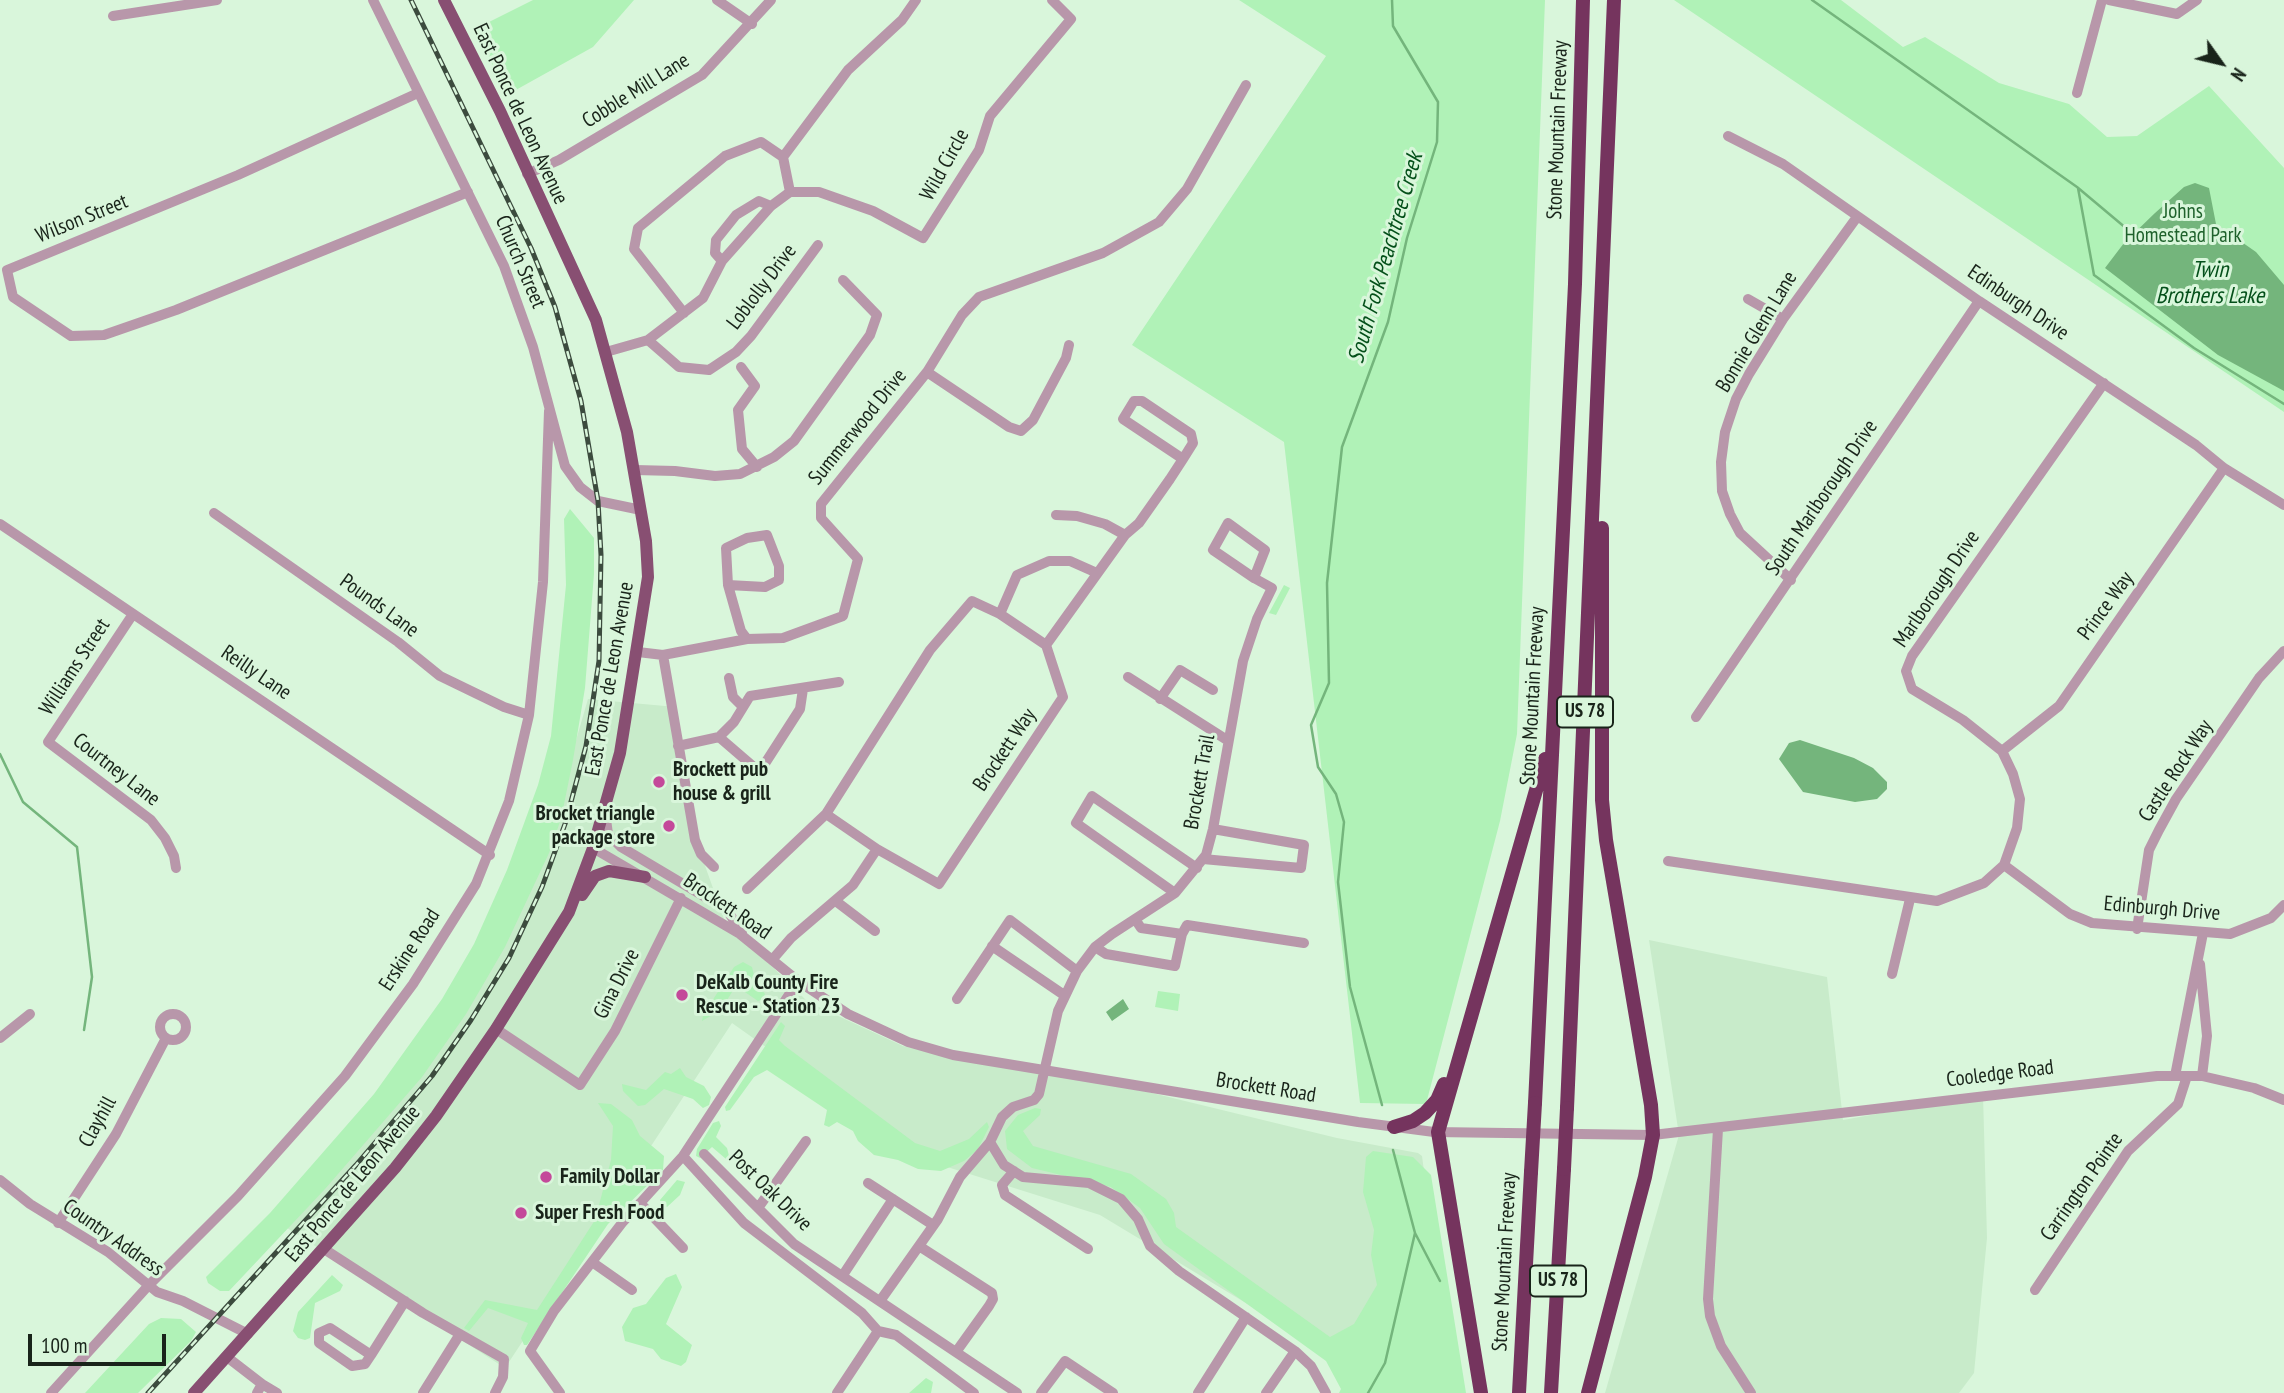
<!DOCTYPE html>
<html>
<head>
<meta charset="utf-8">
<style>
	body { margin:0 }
	#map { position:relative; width:2284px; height:1393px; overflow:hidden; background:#d9f6db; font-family:"PT Sans Narrow",sans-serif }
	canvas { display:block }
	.north { position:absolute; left:2186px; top:28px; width:70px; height:70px; -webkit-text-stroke:5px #d9f6db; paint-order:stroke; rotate:124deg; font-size:19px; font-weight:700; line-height:28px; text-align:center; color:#19241a }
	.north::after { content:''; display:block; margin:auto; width:24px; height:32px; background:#19241a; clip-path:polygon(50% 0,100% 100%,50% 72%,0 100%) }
	.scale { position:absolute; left:28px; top:1334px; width:138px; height:32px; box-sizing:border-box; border:4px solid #19241a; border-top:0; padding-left:9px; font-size:21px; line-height:24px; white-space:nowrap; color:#19241a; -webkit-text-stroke:5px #d9f6db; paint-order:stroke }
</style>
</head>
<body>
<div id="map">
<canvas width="2284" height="1393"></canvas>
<div class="north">N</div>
<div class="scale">100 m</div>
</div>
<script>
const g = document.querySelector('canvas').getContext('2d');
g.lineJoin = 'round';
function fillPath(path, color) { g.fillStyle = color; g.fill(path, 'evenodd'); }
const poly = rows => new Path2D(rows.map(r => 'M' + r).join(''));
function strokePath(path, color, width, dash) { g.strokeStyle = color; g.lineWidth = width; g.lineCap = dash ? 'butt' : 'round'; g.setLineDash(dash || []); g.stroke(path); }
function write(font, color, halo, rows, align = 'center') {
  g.font = font + ' "PT Sans Narrow",sans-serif'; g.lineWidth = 6; g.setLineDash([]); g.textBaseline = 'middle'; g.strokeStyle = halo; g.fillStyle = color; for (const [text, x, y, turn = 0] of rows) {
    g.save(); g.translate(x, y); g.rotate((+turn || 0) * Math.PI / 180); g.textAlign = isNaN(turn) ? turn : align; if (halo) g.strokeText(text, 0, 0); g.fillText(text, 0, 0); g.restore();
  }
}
fillPath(poly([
	[588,699,676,707,688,818,724,919,808,1002,903,1046,1148,1092,1337,1138,1418,1153,1422,1156,1446,1337,1332,1355,1100,1215,925,1160,732,1023,505,1368,284,1226,442,1031,565,778],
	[1649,940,1827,977,1843,1120,1983,1095,1987,1238,1974,1373,1959,1393,1605,1393,1679,1135]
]), '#c8ebca');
fillPath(poly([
	[533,0,634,0,593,47,505,96,477,28],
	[1239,0,1545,0,1517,734,1500,821,1426,1104,1360,1103,1284,442,1132,345,1326,56],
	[1674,0,1841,0,1903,47,1925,37,1999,83,2069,104,2107,137,2137,136,2209,86,2284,168,2284,412],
	[570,509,594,538,594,574,585,688,573,760,561,819,549,853,505,947,466,1014,422,1077,325,1189,229,1291,220,1291,208,1283,206,1277,270,1213,374,1094,442,999,474,944,507,870,538,785,551,736,566,585,564,519],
	[1284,585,1290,588,1276,615,1269,613],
	[743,962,752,967,756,983,765,994,763,999,758,1001,739,988,732,992,721,1010,702,1021,703,1015,734,967],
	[1158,991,1180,994,1178,1011,1155,1007],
	[781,1022,785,1026,779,1040,785,1046,915,1143,940,1151,969,1139,987,1122,989,1127,978,1149,964,1161,941,1171,918,1169,898,1160,874,1155,858,1141,853,1131,837,1122,829,1127,824,1125,827,1110,767,1070,754,1077,730,1110,726,1111,725,1107],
	[680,1068,686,1077,704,1086,711,1097,709,1105,703,1108,693,1099,664,1089,645,1105,638,1106,623,1091,622,1084,646,1090,665,1072,671,1074],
	[598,1103,611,1104,632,1120,640,1136,664,1156,663,1170,608,1224,527,1345,524,1345,521,1338,528,1323,488,1308,469,1331,464,1328,485,1300,537,1310,595,1220,611,1160,613,1126],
	[1035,1108,1041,1109,1040,1115,1023,1131,1033,1146,1131,1174,1166,1199,1174,1213,1176,1227,1330,1337,1354,1324,1377,1285,1371,1255,1374,1230,1363,1192,1366,1157,1373,1151,1413,1157,1431,1175,1466,1393,1339,1393,1341,1389,1326,1361,1164,1244,1140,1208,1111,1187,1032,1168,1007,1149,1005,1131,1018,1115],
	[719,1121,721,1126,716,1137,727,1148,729,1156,726,1159,712,1147,700,1158,696,1156,697,1149,713,1123],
	[677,1180,685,1182,680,1195,667,1207,662,1205,660,1200],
	[676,1274,682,1287,666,1324,692,1345,686,1362,681,1366,661,1359,653,1349,625,1341,622,1327,633,1308,646,1304,666,1278],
	[332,1275,343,1285,340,1291,315,1303,310,1338,305,1340,298,1338,293,1331,298,1312],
	[161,1318,181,1319,196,1332,191,1341,138,1393,85,1393,149,1324],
	[926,1378,933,1382,931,1393,909,1393]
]), '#b0f2b7');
fillPath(poly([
	[2195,183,2209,188,2216,224,2256,252,2284,285,2284,391,2218,355,2105,268,2124,243,2155,213,2184,187],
	[1800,740,1854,758,1873,768,1887,782,1887,789,1877,799,1855,802,1803,792,1779,759,1789,743],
	[1123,999,1129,1009,1112,1021,1106,1012]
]), '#74b57c');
strokePath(poly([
	[1812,0,2077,187,2133,234],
	[2078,188,2094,275,2194,348,2284,404],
	[0,754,23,802,77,847,92,977,84,1030],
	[1382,1105,1350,987,1338,882,1344,822,1336,794,1318,767,1311,725,1329,683,1327,583,1342,447,1388,322,1407,238,1437,142,1438,102,1393,26,1392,0],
	[1415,1233,1440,1281],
	[1368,1393,1385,1363,1415,1233,1393,1150]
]), '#74b57c', 2.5);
strokePath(poly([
	[373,0,504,266,533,347,565,466,580,487,598,501,641,510],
	[717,0,752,24],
	[2109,0,2177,14,2197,0],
	[113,16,217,0],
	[418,93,238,175,7,270,13,297,71,336,104,335,176,310,468,192],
	[2077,93,2102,0],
	[1728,136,1783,164,1979,301,2196,445,2224,468,2284,505],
	[783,157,848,70,902,20,916,0],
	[783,157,790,192],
	[527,174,559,160,702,75,771,0],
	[790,192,819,192,873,211,923,238,979,150,990,116,1071,19,1052,0],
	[722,261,715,253,716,240,736,215,759,201,771,206],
	[1748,299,1783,319],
	[684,313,634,249,638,228,725,156,761,142,783,157],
	[648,340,679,367,709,370,736,352,751,336,818,245],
	[606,352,648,340,703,298,722,261,771,206,790,192],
	[741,367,755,386,738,410,742,449,757,467],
	[927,372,1009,427,1021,431,1033,420,1066,358,1069,345],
	[635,470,675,471,715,476,740,474,774,457,794,441,870,335,877,315,843,280],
	[214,513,398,642,440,676,504,707,529,715],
	[1056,515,1077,516,1105,524,1125,535],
	[0,524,490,855],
	[767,535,779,566,779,580,765,587,728,585,726,548,747,538,767,535],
	[1791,580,1740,533,1730,514,1722,491,1721,462,1725,432,1736,399,1749,374,1783,319,1857,217],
	[728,585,741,631,747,639],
	[133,614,48,742,151,820,165,838,174,856,176,868],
	[1000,614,1046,645],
	[638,652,663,655,747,639,783,638,843,616,858,559,821,518,821,504,927,372,962,315,979,297,1103,253,1159,222,1187,189,1246,85],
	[663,655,695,840,701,854,714,867],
	[1128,677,1227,740],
	[729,678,733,697,742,706],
	[1160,699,1180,670,1213,690],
	[1696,717,1979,301],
	[719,737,755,768,764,765,800,709,803,689],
	[678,746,719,737,734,722,750,696,839,682],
	[2002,751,2059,706,2224,468],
	[605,812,608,834,621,847,727,910,742,933],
	[593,848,740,934,798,981,848,1014,908,1042,953,1055,1358,1122,1434,1132,1653,1135,2157,1076,2202,1076,2254,1088,2284,1100],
	[877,849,826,814,930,650,972,601,1000,614,1017,575,1049,561,1070,561,1097,573],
	[1203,859,1301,868,1304,845,1213,829],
	[1668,861,1937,901,1984,883,2004,865,2017,828,2020,799,2013,774,2002,751,1963,720,1912,689,1906,671,1912,656,2104,383],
	[2004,865,2070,914,2092,923,2230,934,2271,918,2284,905],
	[747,889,826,814],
	[1175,893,1076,823,1092,796,1197,868],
	[837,902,875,931],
	[2137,929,2149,850,2159,830,2176,799,2259,678,2284,651],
	[1182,934,1187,925,1304,943],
	[992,946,1064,995],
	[1095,947,1106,954,1175,966,1182,934,1141,928,1135,919],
	[772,960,791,938,853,885,877,849,939,884,1063,697,1046,645,1125,535,1139,523,1170,479,1183,459,1193,443,1191,434,1142,401,1134,401,1123,419,1183,459],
	[2200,964,2207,1036,2202,1076],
	[1892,974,1910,899],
	[957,999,1010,920,1077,971],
	'160 1027a13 13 0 1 1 26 0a13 13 0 1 1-26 0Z',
	[496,1029,580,1085,615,1031,681,898],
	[0,1038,30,1014],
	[2175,1076,2203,933],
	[1718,1129,1708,1299,1710,1316,1721,1346,1751,1393],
	[990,1142,1004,1165,1023,1177,1089,1183,1121,1199,1138,1219,1150,1246,1179,1271,1295,1351,1311,1366,1326,1393],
	[704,1154,794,1244,1017,1393],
	[683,1156,744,1223,862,1313,878,1331],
	[1014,1171,1002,1185,1005,1195,1088,1249],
	[0,1180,30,1204,108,1252,157,1292,183,1301,248,1334],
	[868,1183,933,1225],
	[640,1203,683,1248],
	[758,1208,806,1141],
	[58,1223,116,1134,166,1038],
	[919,1246,992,1293,993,1299,989,1306,956,1352],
	[324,1249,423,1313,504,1359,503,1377,495,1393],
	[592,1262,632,1290],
	[843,1275,893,1199],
	[2035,1290,2128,1151,2178,1104,2187,1076],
	[880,1301,938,1219,960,1177,990,1142,1002,1117,1013,1107,1034,1100,1039,1094,1058,1011,1077,971,1095,947,1112,934,1175,893,1206,855,1213,829,1243,661,1257,619,1272,588,1254,578,1265,550,1228,523,1213,550,1254,578],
	[371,1355,330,1328,319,1333,319,1343,352,1366,365,1364,371,1355,405,1301],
	[227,1357,262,1384,257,1393],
	[262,1384,277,1393],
	[51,1393,148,1286,238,1196,345,1076,413,984,476,884,509,801,529,715,543,582,549,411],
	[423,1393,460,1334],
	[560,1393,530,1351,554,1311,622,1223,683,1156,798,981],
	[837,1393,878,1331,896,1335,974,1393],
	[1041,1393,1065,1361,1113,1393],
	[1198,1393,1246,1317],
	[1266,1393,1295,1351]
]), '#b897aa', 10);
strokePath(poly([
	[582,895,595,876,609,871,645,877],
	[194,1393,395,1168,436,1116,496,1029,569,912,593,848,620,753,648,577,646,541,627,432,596,320,500,111,444,0]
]), '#884f72', 12);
strokePath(poly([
	[1535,1103,1575,284,1583,0],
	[1567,1108,1614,0],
	[1394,1127,1413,1121,1425,1113,1437,1100,1444,1084],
	[1481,1393,1438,1132,1545,759],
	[1519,1393,1531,1172],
	[1551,1393,1564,1169],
	[1588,1393,1645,1177,1653,1135,1651,1105,1606,840,1602,800,1602,528]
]), '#75345e', 14);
const rail = poly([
	[148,1393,356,1165,432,1076,471,1020,509,958,542,887,565,824,586,746,599,661,601,555,598,501,581,401,555,307,531,248,411,0]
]);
strokePath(rail, '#3c4b3e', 5);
strokePath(rail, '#d9f6db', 2.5, [8]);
strokePath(poly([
	[1564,1169,1567,1108],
	[1531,1172,1535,1103]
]), '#75345e', 14);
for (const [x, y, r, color] of [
	[659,782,7,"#c4499a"],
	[669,826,7,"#c4499a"],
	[682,995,7,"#c4499a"],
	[546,1177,7,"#c4499a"],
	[521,1213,7,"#c4499a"]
]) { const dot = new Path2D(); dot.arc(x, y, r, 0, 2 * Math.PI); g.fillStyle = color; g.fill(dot); strokePath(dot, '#d9f6db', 2.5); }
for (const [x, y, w] of [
	[1585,712,56],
	[1558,1281,56]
]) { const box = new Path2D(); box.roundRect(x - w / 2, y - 15.5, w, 31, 5); g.fillStyle = '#d9f6db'; g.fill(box); strokePath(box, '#19241a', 2); }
write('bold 19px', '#19241a', null, [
	["US 78",1585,712],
	["US 78",1558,1281]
]);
write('21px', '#19241a', '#d9f6db', [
	["Cobble Mill Lane",636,91,-32],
	["East Ponce de Leon Avenue",520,114,65],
	["Stone Mountain Freeway",1558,130,-88],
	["Wild Circle",945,165,-61],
	["Wilson Street",82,219,-22],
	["Church Street",520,262,67],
	["Loblolly Drive",762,287,-53],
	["Edinburgh Drive",2018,303,34],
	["Bonnie Glenn Lane",1757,332,-59],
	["Summerwood Drive",858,427,-51],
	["South Marlborough Drive",1822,498,-56],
	["Marlborough Drive",1937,589,-56],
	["Pounds Lane",379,606,36],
	["Prince Way",2106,606,-54],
	["Williams Street",75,667,-57],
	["Reilly Lane",256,673,34],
	["East Ponce de Leon Avenue",610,679,-80],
	["Stone Mountain Freeway",1533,696,-87],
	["Brockett Way",1005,750,-56],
	["Courtney Lane",116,770,38],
	["Castle Rock Way",2176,771,-57],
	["Brockett Trail",1200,782,-80],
	["Brockett Road",727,907,34],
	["Edinburgh Drive",2162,909,5],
	["Erskine Road",410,950,-57],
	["Gina Drive",617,984,-63],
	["Cooledge Road",2000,1074,-7],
	["Brockett Road",1266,1088,9],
	["Clayhill",98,1122,-61],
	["East Ponce de Leon Avenue",353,1184,-50],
	["Carrington Pointe",2082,1187,-55],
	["Post Oak Drive",770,1191,44],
	["Country Address",113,1238,35],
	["Stone Mountain Freeway",1505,1262,-87]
]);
write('21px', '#1f622c', '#d9f6db', [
	["Johns",2183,212],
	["Homestead Park",2183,236]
]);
write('bold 21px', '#19241a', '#d9f6db', [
	["Brockett pub",673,770],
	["house & grill",673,794],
	["Brocket triangle",655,814,"right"],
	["package store",655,838,"right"],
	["DeKalb County Fire",696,983],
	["Rescue - Station 23",696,1007],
	["Family Dollar",560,1177],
	["Super Fresh Food",535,1213]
], 'left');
write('italic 23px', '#04501a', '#d9f6db', [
	["South Fork Peachtree Creek",1386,258,-74],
	["Twin",2210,270],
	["Brothers Lake",2210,296]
]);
</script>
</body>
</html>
